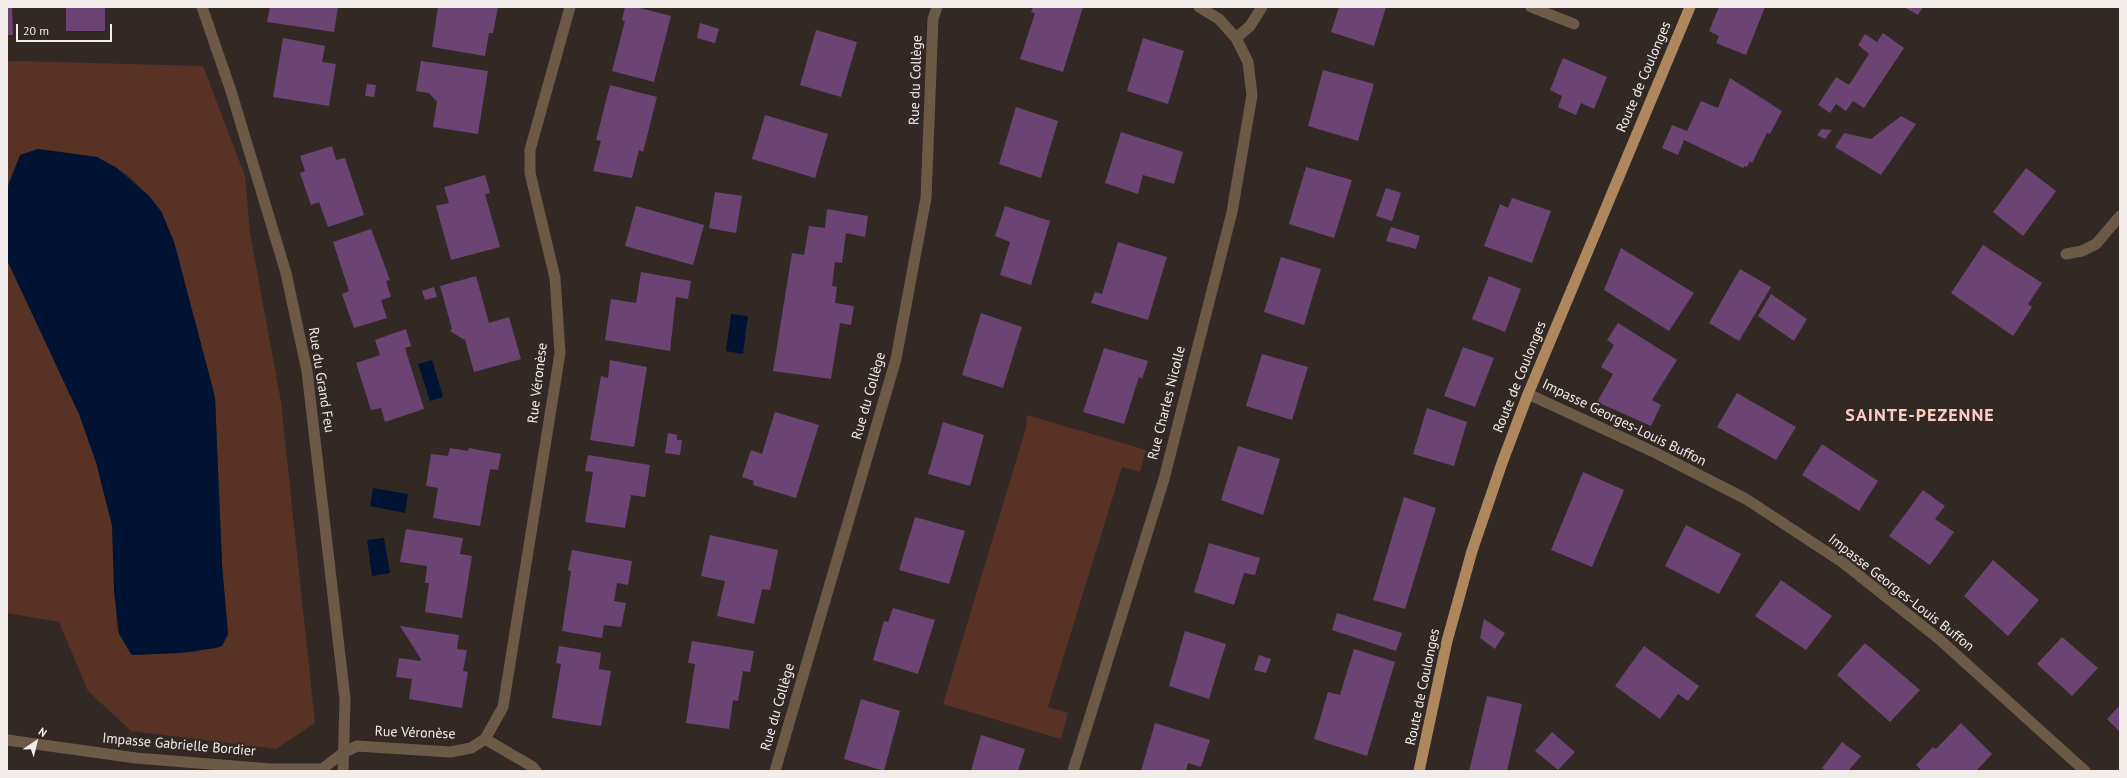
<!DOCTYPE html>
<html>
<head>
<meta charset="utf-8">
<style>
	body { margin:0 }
	#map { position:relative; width:2127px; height:778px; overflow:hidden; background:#322925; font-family:"PT Sans",sans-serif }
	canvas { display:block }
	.frame { position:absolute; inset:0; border:8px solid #f2ecea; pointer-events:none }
	.north { position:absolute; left:16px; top:722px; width:40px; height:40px; -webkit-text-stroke:3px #322925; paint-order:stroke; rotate:35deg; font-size:11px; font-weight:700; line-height:16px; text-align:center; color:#f2ecea }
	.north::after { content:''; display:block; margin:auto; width:14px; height:18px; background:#f2ecea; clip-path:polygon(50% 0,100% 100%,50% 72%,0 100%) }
	.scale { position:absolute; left:16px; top:24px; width:96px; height:18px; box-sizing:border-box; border:2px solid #f2ecea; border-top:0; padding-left:5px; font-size:12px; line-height:14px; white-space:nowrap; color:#f2ecea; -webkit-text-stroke:3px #322925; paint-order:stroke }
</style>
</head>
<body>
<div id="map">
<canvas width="2127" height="778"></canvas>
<div class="frame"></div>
<div class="north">N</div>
<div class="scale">20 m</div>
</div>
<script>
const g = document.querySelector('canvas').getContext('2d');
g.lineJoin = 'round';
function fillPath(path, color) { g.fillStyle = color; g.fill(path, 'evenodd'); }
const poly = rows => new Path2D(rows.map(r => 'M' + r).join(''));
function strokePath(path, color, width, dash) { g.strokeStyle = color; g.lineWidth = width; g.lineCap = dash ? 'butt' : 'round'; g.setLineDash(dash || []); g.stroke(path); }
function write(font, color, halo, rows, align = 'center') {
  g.font = font + ' "PT Sans",sans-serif'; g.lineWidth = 4; g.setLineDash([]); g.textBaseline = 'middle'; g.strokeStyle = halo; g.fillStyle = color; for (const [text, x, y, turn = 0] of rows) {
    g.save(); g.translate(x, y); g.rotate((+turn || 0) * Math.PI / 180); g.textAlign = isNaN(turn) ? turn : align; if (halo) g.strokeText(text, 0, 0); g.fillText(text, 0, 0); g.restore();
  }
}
fillPath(poly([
	[16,61,203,66,245,176,250,233,281,402,315,723,276,749,131,731,88,691,59,622,7,613,7,260,79,414,96,462,112,525,117,629,129,652,132,655,196,652,228,634,222,565,215,397,174,242,161,211,149,196,129,176,97,157,38,149,9,183,7,191,7,62],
	[1027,415,1146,450,1140,472,1122,467,1048,707,1068,713,1061,739,943,704,1026,428]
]), '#573225');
fillPath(poly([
	[38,149,97,157,117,168,149,196,161,211,174,242,215,397,222,565,228,634,222,646,216,648,180,653,132,655,119,634,114,591,112,525,96,462,79,414,7,260,7,191,9,183,20,155],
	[731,314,748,316,743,354,726,351],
	[432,360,443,397,430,401,418,364],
	[373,488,408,494,405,513,370,506],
	[384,538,390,573,372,576,367,540]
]), '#001333');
fillPath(poly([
	[7,7,12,7,13,35,7,35],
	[66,7,105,7,105,31,66,31],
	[270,7,338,7,334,32,267,22],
	[438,7,498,7,493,33,489,33,485,56,432,47],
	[625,7,636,7,671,16,654,82,612,71,625,21,622,20],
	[1033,7,1083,7,1063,72,1020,59,1035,13,1031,12],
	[1339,7,1386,7,1374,46,1331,32],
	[1719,7,1765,7,1746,55,1716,43,1719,36,1709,31],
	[1904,7,1923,7,1918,15],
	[700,23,719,29,715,43,697,38],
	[816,30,857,42,841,97,800,85],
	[1883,33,1904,48,1864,108,1853,101,1846,111,1836,104,1830,113,1818,105,1836,77,1849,85,1869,54,1858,45,1865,34,1877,42],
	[283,38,325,46,322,62,336,64,329,106,273,97],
	[1143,38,1184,51,1168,104,1127,91],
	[1563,58,1607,77,1594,109,1581,103,1576,115,1558,107,1562,96,1550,90],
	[421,61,488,71,478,134,433,127,437,102,429,93,416,91],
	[1323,70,1374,84,1358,141,1308,126],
	[1730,78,1782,111,1770,134,1767,133,1752,163,1750,161,1747,167,1744,166,1743,168,1684,140,1678,155,1662,148,1672,125,1687,131,1701,101,1718,108],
	[367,84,376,85,374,97,365,96],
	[610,85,657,97,643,152,639,150,632,178,593,171,601,141,596,140],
	[1016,107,1058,121,1041,178,999,164],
	[765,115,828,134,815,178,752,159],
	[1901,116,1916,124,1881,175,1835,147,1844,133,1871,139],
	[1822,129,1832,130,1825,139,1817,135],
	[1121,132,1183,152,1174,184,1143,175,1138,194,1105,183],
	[332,146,336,160,345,158,364,215,328,227,319,202,311,205,300,173,305,171,300,156],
	[1306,167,1352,180,1334,238,1289,224],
	[2026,168,2056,191,2023,236,1993,212],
	[485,175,490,193,485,194,500,247,451,260,436,206,449,203,444,187],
	[1386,188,1401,193,1392,221,1376,216],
	[715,192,742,196,736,233,709,228],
	[1512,198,1551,211,1532,263,1484,246,1500,204,1508,208],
	[636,206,704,225,693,265,625,246],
	[1005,206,1050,221,1031,285,1000,275,1010,242,995,236],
	[827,209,868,216,865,237,846,233,842,263,835,262,832,286,837,287,835,303,854,306,851,325,840,323,831,379,773,371,792,253,804,255,809,226,825,228],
	[1391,227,1420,236,1416,249,1386,241],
	[371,229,390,280,386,281,391,297,381,300,387,318,354,328,342,294,349,291,333,242],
	[1118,242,1167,257,1148,320,1091,303,1095,292,1102,294],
	[1983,245,2042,283,2028,304,2032,307,2013,336,1951,293],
	[1621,248,1694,293,1669,331,1604,290],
	[1281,257,1321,269,1304,325,1264,312],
	[1740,269,1771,287,1739,341,1709,323],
	[641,272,691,281,688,299,676,297,670,351,605,340,611,299,636,303],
	[476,276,489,323,509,317,521,359,474,372,465,340,450,331,452,329,440,286],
	[1489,276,1521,289,1505,332,1472,319],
	[434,287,437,297,425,300,422,291],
	[1771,294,1807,319,1794,341,1758,316],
	[981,313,1022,327,1003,388,962,375],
	[1618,323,1677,360,1652,400,1661,405,1651,426,1597,402,1613,374,1601,367,1614,345,1607,340],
	[406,329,411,346,405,348,424,409,385,422,381,408,371,410,356,363,380,355,375,340],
	[1463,347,1494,358,1475,407,1444,396],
	[1104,348,1148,361,1142,379,1139,377,1124,424,1083,412],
	[1262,354,1308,367,1292,420,1246,406],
	[610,360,647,367,634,447,590,440,601,376,608,378],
	[1737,393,1796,427,1776,460,1717,427],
	[1427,408,1467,422,1454,466,1413,454],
	[775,412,819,425,796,498,753,485,754,481,742,477,751,450,762,454],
	[943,422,984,435,970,486,928,474],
	[668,433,677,435,677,440,682,440,680,455,665,453],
	[1822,444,1878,481,1859,511,1802,475],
	[1238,446,1280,459,1263,515,1221,500],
	[450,448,468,451,469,448,501,454,498,470,490,469,480,526,433,518,438,488,426,486,431,454,448,456],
	[588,455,650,465,645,497,631,495,625,528,585,522,593,472,585,471],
	[1583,472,1624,490,1592,567,1551,550],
	[1923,490,1945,506,1935,519,1954,532,1930,565,1889,536],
	[1404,497,1436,508,1405,609,1373,600],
	[915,517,965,531,949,584,899,570],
	[1686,525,1741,554,1719,594,1665,566],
	[406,529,463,538,460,554,472,556,462,618,425,612,429,583,425,583,427,566,400,562],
	[710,535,778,550,770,590,762,589,754,624,717,616,725,581,701,576],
	[1209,543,1260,558,1255,575,1244,573,1234,605,1194,592],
	[572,550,632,561,628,585,617,583,614,601,626,603,621,627,604,625,602,638,562,631,571,571,568,570],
	[1993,560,2039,600,2008,636,1964,596],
	[1781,580,1832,616,1806,650,1755,616],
	[893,608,935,620,918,674,873,660,884,621,888,622],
	[1337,613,1402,633,1396,651,1332,630],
	[1484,619,1505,633,1495,649,1480,638],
	[400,626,459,635,457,649,467,650,463,671,468,672,462,708,409,699,412,679,396,677,399,658,420,661,421,659],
	[1185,631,1226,644,1209,699,1169,686],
	[2062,637,2098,668,2072,696,2037,664],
	[692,641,754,651,750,672,743,671,738,701,733,700,729,729,686,723,695,664,688,663],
	[1865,643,1920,690,1890,722,1837,675],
	[559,646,601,653,599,669,611,671,601,726,552,718,561,664,556,663],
	[1644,646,1699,686,1688,701,1678,694,1660,719,1615,686],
	[1354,649,1395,662,1367,756,1314,739,1328,692,1340,695],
	[1259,655,1271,659,1266,673,1254,670],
	[1487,696,1522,704,1507,771,1469,771],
	[861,699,900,711,884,771,844,759],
	[2120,705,2120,732,2107,719],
	[1155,723,1210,740,1201,767,1188,763,1186,771,1141,771],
	[1961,723,1992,754,1976,771,1922,771,1916,765,1933,747,1936,749],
	[1552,732,1575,752,1558,770,1535,751],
	[981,735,1025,749,1018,771,971,771],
	[1842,742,1861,756,1848,771,1826,771,1822,768]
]), '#6b4473');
strokePath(poly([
	[2066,254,2082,251,2096,244,2120,216]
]), '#6d5a46', 11);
strokePath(poly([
	[202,7,231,91,286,273,307,371,345,699,343,771],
	[1531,7,1574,24],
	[1236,38,1250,26,1262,7],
	[1528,394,1656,453,1746,499,1842,562,1939,639,2085,771],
	[485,739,533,767,536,771],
	[7,740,136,758,271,769,322,769,343,753,357,746,450,752,471,748,485,739,503,707,560,353,555,278,530,173,530,150,570,7],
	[775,771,896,359,926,198,933,19,937,7],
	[1073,771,1164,479,1232,212,1252,95,1248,62,1236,38,1219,19,1199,7]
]), '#6d5a46', 11);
strokePath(poly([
	[1419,771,1447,641,1472,551,1502,463,1528,394,1690,7]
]), '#ae875d', 11);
write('14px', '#f2ecea', '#322925', [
	["Route de Coulonges",1644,77,-67],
	["Rue du Collège",916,80,-88],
	["Route de Coulonges",1520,377,-68],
	["Rue du Grand Feu",321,380,81],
	["Rue Véronèse",538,383,-83],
	["Rue du Collège",869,396,-74],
	["Rue Charles Nicolle",1167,403,-76],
	["Impasse Georges-Louis Buffon",1624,423,26],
	["Impasse Georges-Louis Buffon",1901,593,38],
	["Route de Coulonges",1423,687,-78],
	["Rue du Collège",778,707,-74],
	["Rue Véronèse",415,733,2],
	["Impasse Gabrielle Bordier",179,745,5]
]);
g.letterSpacing = '1px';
write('bold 18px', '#fecdbe', '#322925', [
	["SAINTE-PEZENNE",1920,416]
]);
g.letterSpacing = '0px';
</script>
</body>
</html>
